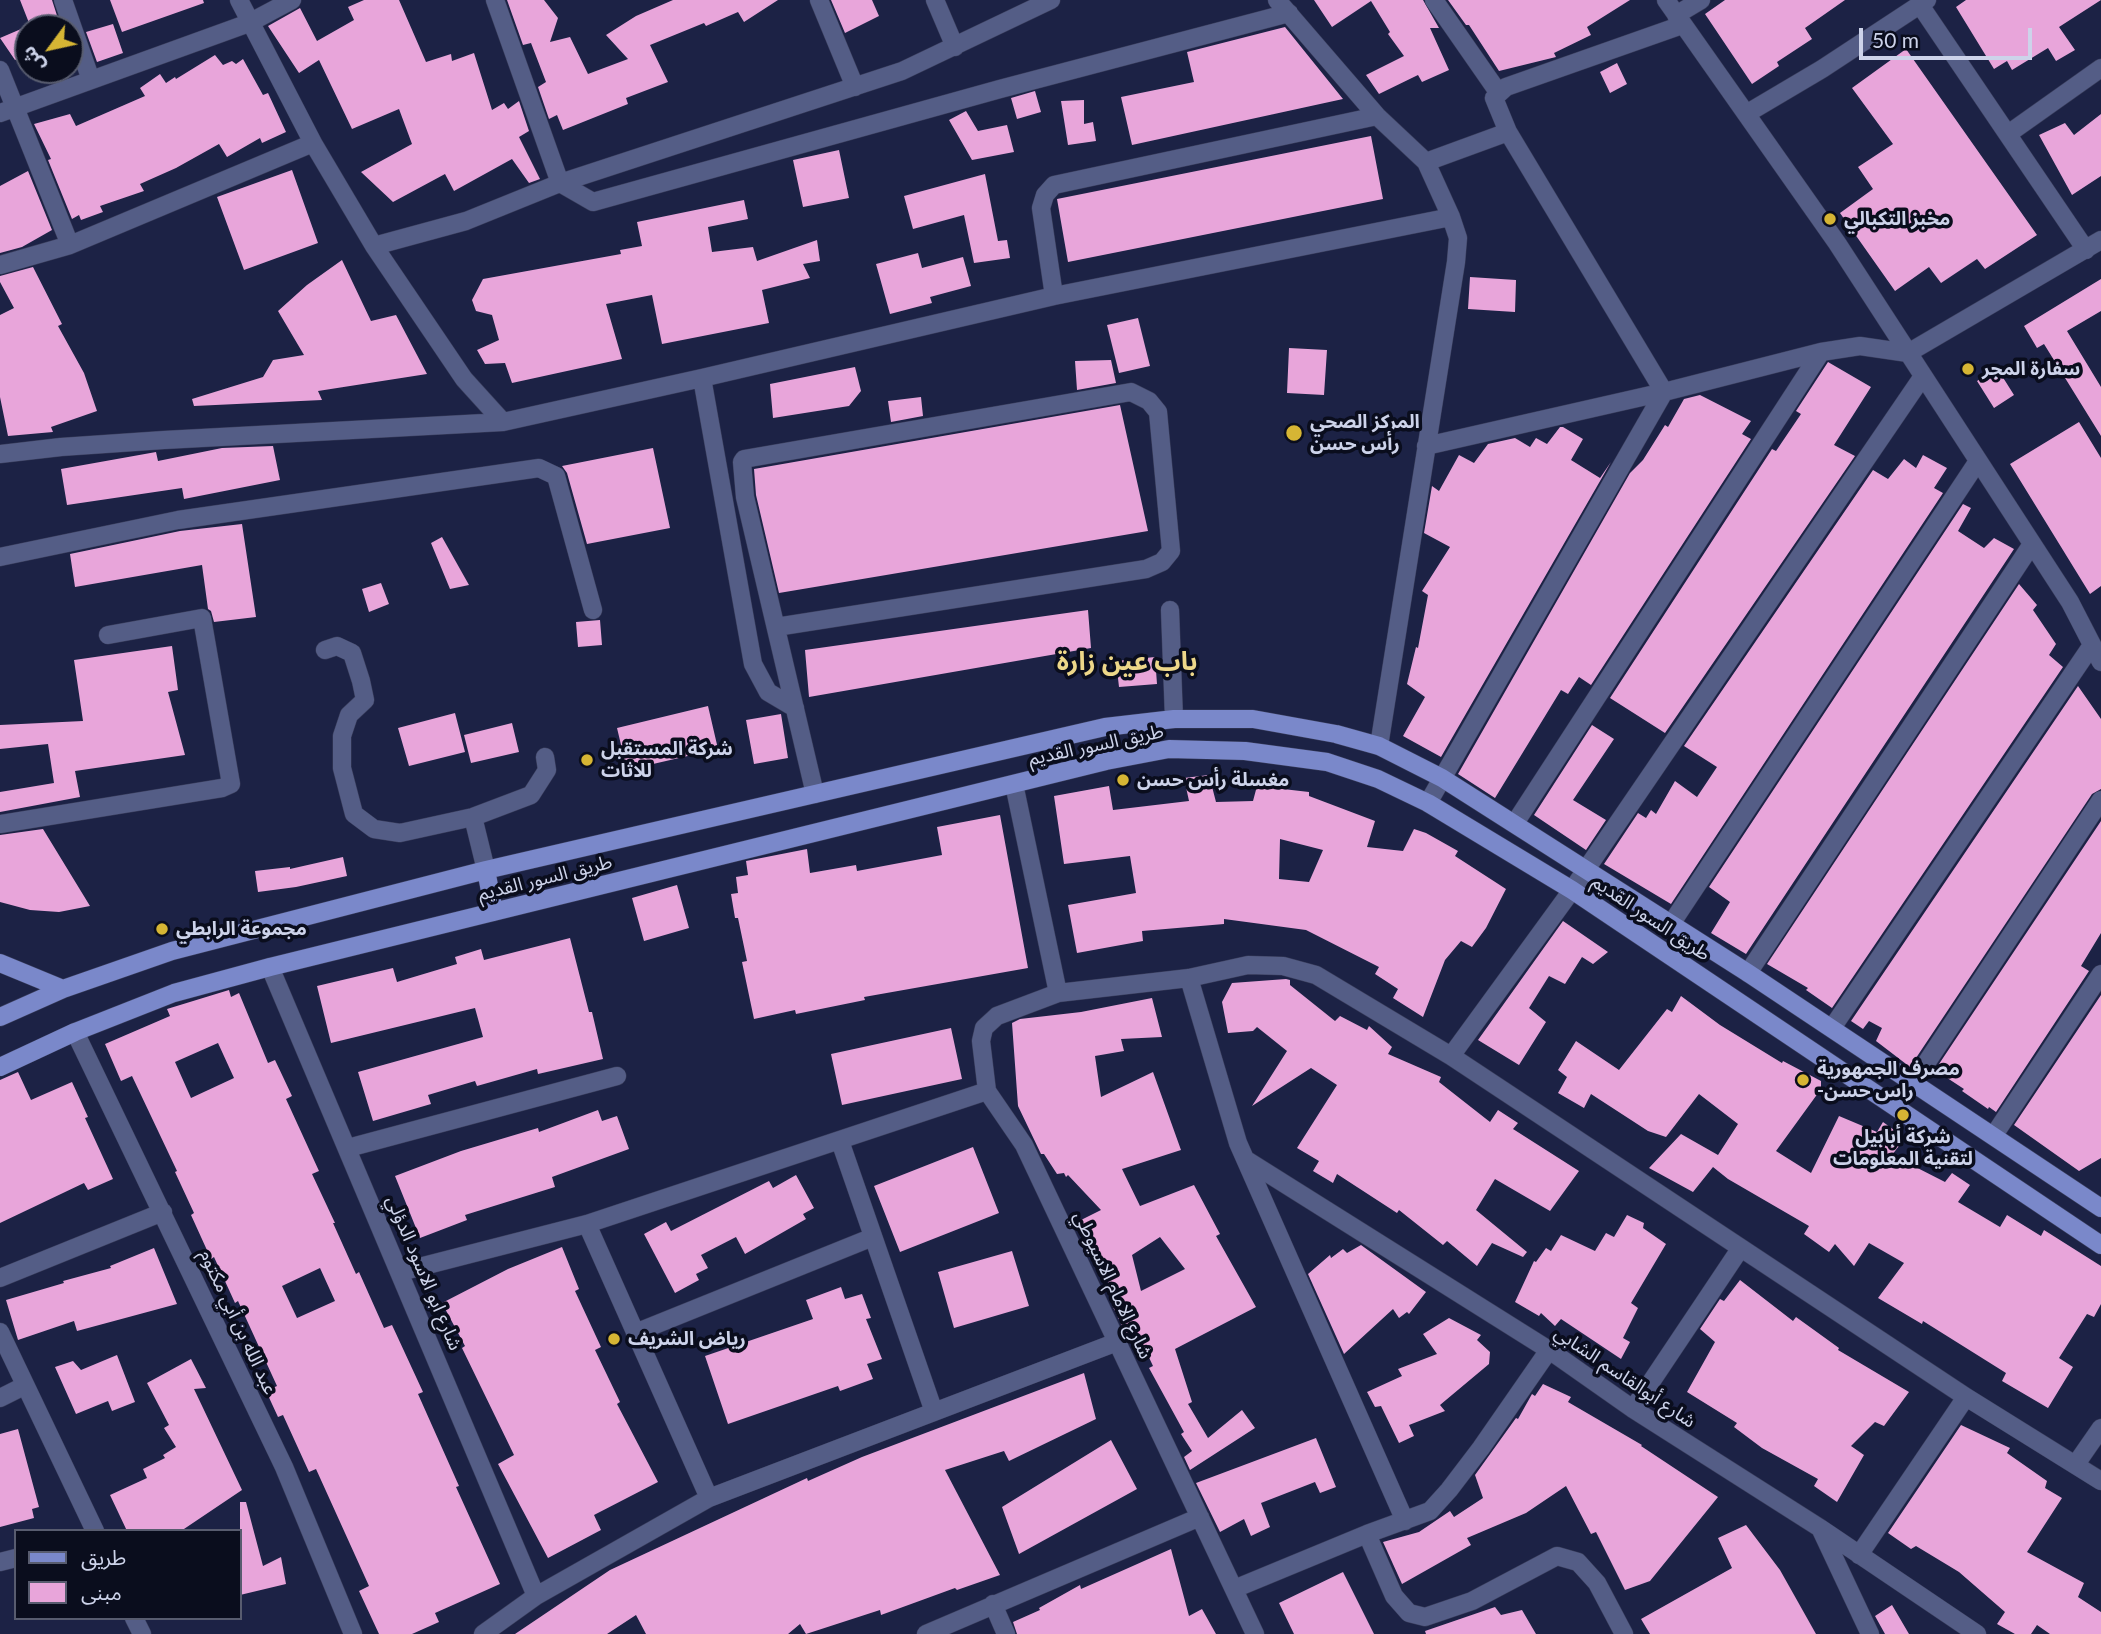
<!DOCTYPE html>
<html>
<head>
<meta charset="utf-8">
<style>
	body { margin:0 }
	#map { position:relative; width:2101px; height:1634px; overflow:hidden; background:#1c2245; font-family:Lato,"Noto Sans Arabic",sans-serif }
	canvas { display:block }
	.legend { position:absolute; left:14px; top:1529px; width:228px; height:91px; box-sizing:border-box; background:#0a0d1d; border:2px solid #585c6f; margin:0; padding:9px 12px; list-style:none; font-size:21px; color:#cdd3ea }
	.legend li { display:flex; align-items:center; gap:14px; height:35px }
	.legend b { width:35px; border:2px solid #585c6f }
	.north { position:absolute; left:14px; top:14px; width:70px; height:70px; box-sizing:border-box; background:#0a0d1d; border:2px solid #585c6f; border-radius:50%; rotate:237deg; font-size:19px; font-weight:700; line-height:28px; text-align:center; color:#cdd3ea }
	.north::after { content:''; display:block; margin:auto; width:24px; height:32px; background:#d6b534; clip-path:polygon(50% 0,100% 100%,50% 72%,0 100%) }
	.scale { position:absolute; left:1859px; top:28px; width:173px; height:32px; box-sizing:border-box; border:4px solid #cdd3ea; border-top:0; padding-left:9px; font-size:21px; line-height:24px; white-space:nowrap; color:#cdd3ea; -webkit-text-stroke:5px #0a0d1d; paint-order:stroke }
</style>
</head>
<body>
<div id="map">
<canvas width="2101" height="1634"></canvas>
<ul class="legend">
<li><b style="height:9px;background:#7a88ca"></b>طريق</li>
<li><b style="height:19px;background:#e8a5da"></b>مبنى</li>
</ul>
<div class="north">ش</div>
<div class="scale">50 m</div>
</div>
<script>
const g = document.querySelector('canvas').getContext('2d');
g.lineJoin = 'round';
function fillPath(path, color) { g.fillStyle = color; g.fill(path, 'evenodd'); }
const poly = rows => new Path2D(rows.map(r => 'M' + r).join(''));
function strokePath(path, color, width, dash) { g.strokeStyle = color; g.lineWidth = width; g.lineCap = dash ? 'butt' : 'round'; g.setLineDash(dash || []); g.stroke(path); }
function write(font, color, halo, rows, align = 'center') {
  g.font = font + ' Lato,"Noto Sans Arabic",sans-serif'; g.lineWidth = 7; g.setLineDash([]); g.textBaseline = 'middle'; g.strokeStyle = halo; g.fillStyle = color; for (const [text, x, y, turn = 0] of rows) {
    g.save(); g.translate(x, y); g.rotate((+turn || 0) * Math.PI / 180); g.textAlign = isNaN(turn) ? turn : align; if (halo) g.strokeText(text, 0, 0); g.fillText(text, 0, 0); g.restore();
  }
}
fillPath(poly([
	[20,0,52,0,61,28,31,28],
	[110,0,203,0,204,3,122,32],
	[364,0,399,0,426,62,451,54,452,61,474,53,492,110,504,103,508,109,519,101,529,131,519,137,540,179,529,183,512,159,454,191,445,174,393,202,361,172,412,144,399,109,352,129,319,60,299,73,268,26,300,8,317,41,354,20,348,7],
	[507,0,544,0,558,18,550,42,570,37,588,74,628,59,606,35,636,16,673,0,778,0,744,22,738,12,706,26,704,23,650,45,668,82,626,98,628,104,563,130,557,115,549,119,538,87,546,82,531,43,523,45],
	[831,0,872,0,879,16,845,33],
	[1314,0,1423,0,1439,28,1430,28,1449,70,1422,82,1418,75,1379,94,1366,75,1404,56,1388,34,1390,32,1371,1,1332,27],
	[1448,0,1630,0,1587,27,1591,35,1554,53,1556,57,1499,71,1469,25,1466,25],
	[1725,0,1845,0,1805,28,1812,39,1777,62,1779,66,1752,84,1705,14],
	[1966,0,2101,0,2059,27,2075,50,2056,61,2048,48,2012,70,2007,61,1994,69,1956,7],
	[113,24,123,53,97,62,86,32],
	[28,26,28,57,15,60,0,38],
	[1285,27,1343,99,1132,145,1121,97,1194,82,1187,52],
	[1906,49,2037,235,1985,269,1977,259,1941,283,1929,267,1895,291,1840,213,1873,189,1858,167,1893,144,1852,88],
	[215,55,223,65,232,61,236,64,243,59,263,95,268,93,286,132,262,143,260,138,227,157,219,144,176,168,140,184,144,191,100,206,103,212,81,220,79,215,72,219,48,160,51,159,34,124,70,114,76,126,145,96,140,88,160,74,166,83,175,77,176,79],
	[1617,63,1627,84,1610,93,1600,72],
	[1035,91,1041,112,1017,119,1011,98],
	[1084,100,1084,124,1093,122,1096,141,1068,145,1061,101],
	[966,111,978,131,1007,125,1014,152,972,160,949,120],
	[2101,114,2101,176,2072,195,2039,135,2065,123,2074,135],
	[1371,136,1383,199,1068,262,1057,199],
	[839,150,849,198,803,207,793,160],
	[292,170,318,243,244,270,217,197],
	[28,171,52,230,22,247,0,253,0,186],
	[985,174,998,241,1007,240,1010,258,974,263,964,215,913,229,904,196],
	[744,200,748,219,708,227,712,252,753,247,757,261,817,240,820,261,803,264,810,278,762,290,769,323,662,344,652,295,606,304,622,359,512,383,505,363,485,364,477,350,499,340,492,315,476,311,472,300,483,279,621,254,620,250,642,246,637,222],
	[918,253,922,268,963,257,971,286,930,297,932,303,890,314,876,264],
	[342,260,371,321,396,315,427,374,318,391,322,400,194,406,192,399,263,377,273,360,304,355,278,311,307,285],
	[33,267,62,324,58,326,84,373,97,411,51,427,53,432,8,436,0,397,0,315,14,308,0,282,0,276],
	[1470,277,1516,280,1515,312,1468,309],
	[2101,279,2101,311,2067,331,2101,387,2101,436,2044,344,2037,348,2024,326],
	[1138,318,1150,366,1119,373,1107,325],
	[1289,348,1327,350,1324,395,1287,393],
	[1111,360,1116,383,1077,390,1075,361],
	[1828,362,1871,387,1834,445,1855,456,1665,733,1610,698,1772,449,1776,451,1801,414,1796,411],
	[855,367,861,391,849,406,773,418,770,384],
	[1997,368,2014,395,1994,408,1977,381],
	[1700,395,1751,421,1742,434,1751,439,1591,685,1579,677,1568,694,1561,690,1495,798,1458,774,1630,473,1643,460,1665,425,1668,427,1684,399],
	[921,397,923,416,891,422,888,401],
	[1120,405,1148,531,779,593,756,495,754,469],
	[2079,422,2101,458,2101,586,2090,594,2010,464],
	[1560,427,1563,427,1583,439,1571,460,1600,478,1611,462,1441,757,1403,736,1425,697,1407,684,1416,647,1418,648,1428,595,1422,591,1450,547,1424,533,1432,486,1439,491,1459,455,1474,463,1488,444,1515,438,1530,447,1536,438,1547,444],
	[273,446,280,480,184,499,182,488,67,505,61,469,156,452,158,461,222,448],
	[653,448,670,528,587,544,567,473,562,466],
	[1923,455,1947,468,1934,488,1943,493,1671,904,1604,864,1638,813,1646,818,1651,810,1656,814,1675,781,1697,797,1717,767,1684,746,1873,470,1888,479,1904,459,1916,468],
	[1963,504,1971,508,1958,531,1984,548,1994,538,2014,549,1746,954,1711,933,1730,902,1709,887],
	[242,524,256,617,214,622,211,611,208,609,202,565,75,587,70,554,180,531],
	[442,537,469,585,450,589,431,543],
	[381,583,389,604,369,612,362,589],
	[2019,584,2037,605,2033,610,2056,644,2049,655,2063,667,1832,1008,1806,990,1808,988,1767,964],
	[1088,610,1091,648,809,697,805,650],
	[600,620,602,645,578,647,576,622],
	[172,646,178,690,168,692,185,755,75,771,80,797,0,812,0,792,54,783,48,744,0,749,0,725,83,721,74,660],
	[1155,657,1157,684,1119,687,1116,661],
	[2078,686,2101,719,2101,789,2092,794,1910,1067,1876,1041,1882,1028,1869,1021,1863,1029,1851,1021],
	[708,706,718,749,627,770,617,728],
	[455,713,465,752,409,766,398,728],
	[781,714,788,758,754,764,746,720],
	[512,723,519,752,471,763,464,735],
	[1592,725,1614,739,1573,800,1606,820,1586,850,1534,815],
	[1209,775,1216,802,1253,801,1257,786,1309,792,1309,796,1375,821,1367,847,1403,851,1414,829,1426,833,1458,851,1455,856,1506,889,1486,928,1472,947,1461,941,1445,960,1423,1017,1393,998,1398,989,1375,974,1379,967,1306,930,1224,919,1224,924,1142,931,1143,941,1077,953,1068,905,1136,893,1130,856,1064,864,1054,796,1109,786,1113,810,1189,801,1184,778],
	[1280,839,1323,850,1309,882,1279,879],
	[1000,815,1028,968,864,997,865,1000,796,1014,795,1010,754,1019,742,962,747,961,738,918,735,918,731,894,738,893,736,877,748,875,746,861,807,849,810,873,856,865,857,871,942,855,937,827],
	[2101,821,2101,933,2081,966,2089,971,1996,1112,1989,1107,1988,1109,1962,1091,1964,1089,1935,1070],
	[43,829,90,906,59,912,30,910,0,902,0,835],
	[343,857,347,876,296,887,258,892,255,871,290,867,290,869],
	[677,885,689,928,644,941,632,898],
	[1563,921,1608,952,1593,964,1582,957,1565,984,1549,976,1529,1008,1546,1022,1519,1065,1478,1040],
	[570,938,589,1012,592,1012,603,1059,538,1074,537,1069,477,1086,475,1081,428,1095,431,1104,373,1121,358,1072,483,1037,475,1008,331,1043,317,986,393,968,397,982,457,964,455,957,481,949,484,960],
	[1286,979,1290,980,1290,985,1335,1021,1340,1016,1367,1030,1369,1026,1392,1047,1388,1054,1441,1077,1439,1082,1490,1122,1498,1110,1518,1123,1513,1129,1579,1171,1550,1211,1495,1179,1476,1210,1527,1252,1523,1257,1492,1243,1477,1266,1447,1241,1443,1245,1399,1210,1397,1213,1337,1174,1333,1183,1313,1171,1319,1161,1297,1148,1337,1085,1311,1068,1252,1106,1287,1051,1257,1027,1253,1031,1228,1033,1222,1002,1232,983],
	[229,990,231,997,239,993,268,1063,275,1060,292,1096,286,1099,319,1171,312,1174,335,1223,333,1223,356,1274,359,1272,384,1328,392,1325,423,1392,418,1394,459,1486,456,1487,500,1584,435,1613,439,1622,412,1634,379,1634,359,1591,369,1586,316,1469,309,1472,283,1415,278,1417,266,1391,277,1386,238,1301,235,1303,214,1257,211,1259,191,1215,194,1213,175,1172,177,1171,132,1076,121,1081,105,1044,170,1016,167,1009],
	[218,1043,234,1078,191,1098,175,1062],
	[320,1268,335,1301,297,1318,282,1286],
	[2101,995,2101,1158,2079,1171,2014,1125],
	[1681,996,1720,1025,1782,1063,1783,1061,1821,1081,1821,1089,1776,1151,1811,1173,1839,1116,1877,1132,1883,1122,1905,1138,1892,1155,1945,1182,1952,1173,1970,1185,1958,1202,2000,1227,2007,1215,2041,1236,2044,1230,2101,1266,2101,1304,2094,1317,2087,1314,2059,1358,2073,1367,2048,1408,2002,1381,2006,1373,1923,1321,1922,1324,1878,1298,1904,1263,1869,1243,1854,1266,1835,1244,1829,1252,1804,1234,1809,1226,1728,1179,1713,1167,1693,1192,1649,1168,1681,1134,1718,1155,1738,1124,1699,1094,1666,1137,1648,1131,1591,1094,1584,1108,1558,1093,1567,1077,1558,1070,1576,1041,1619,1070,1667,1009,1672,1012],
	[1152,998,1162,1037,1121,1039,1124,1051,1095,1056,1101,1097,1153,1072,1181,1150,1122,1169,1140,1206,1194,1185,1220,1234,1216,1236,1256,1307,1175,1349,1192,1402,1188,1404,1208,1438,1242,1410,1255,1428,1190,1470,1184,1457,1192,1451,1181,1434,1184,1432,1149,1368,1153,1366,1137,1332,1126,1334,1112,1305,1119,1302,1091,1252,1094,1252,1081,1220,1101,1210,1068,1175,1066,1177,1064,1173,1057,1174,1044,1154,1041,1154,1018,1106,1012,1023,1020,1019,1081,1012],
	[1160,1237,1185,1269,1141,1291,1132,1255],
	[951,1028,962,1079,842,1105,831,1054],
	[18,1072,31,1100,72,1082,88,1117,85,1118,113,1179,88,1190,84,1183,0,1223,0,1080],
	[598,1110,602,1121,617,1116,629,1149,552,1177,555,1187,465,1215,467,1220,420,1238,395,1176,461,1151,538,1128,539,1132],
	[973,1147,999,1213,900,1252,874,1186],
	[796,1175,814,1208,803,1214,806,1219,745,1254,736,1237,701,1255,708,1268,696,1274,699,1280,675,1293,644,1234,666,1222,671,1231,769,1181,773,1188],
	[1627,1215,1644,1223,1643,1228,1666,1244,1631,1303,1638,1308,1623,1338,1630,1342,1621,1359,1561,1319,1555,1326,1541,1313,1539,1316,1515,1302,1534,1261,1536,1262,1546,1248,1551,1251,1561,1235,1595,1251,1606,1233,1614,1237],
	[1361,1245,1426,1292,1409,1314,1407,1312,1399,1318,1393,1309,1344,1354,1308,1274,1330,1255,1331,1258,1343,1249,1347,1253],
	[562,1247,579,1289,575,1291,601,1347,595,1350,620,1402,617,1404,658,1482,594,1515,601,1530,548,1558,498,1464,514,1455,462,1348,465,1346,442,1303,508,1269],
	[154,1248,177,1304,77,1331,74,1321,18,1340,6,1300,64,1283,63,1281,111,1268,110,1266],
	[1012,1251,1029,1306,954,1328,938,1272],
	[1740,1280,1793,1321,1796,1317,1839,1348,1838,1350,1909,1392,1884,1426,1875,1422,1851,1446,1864,1455,1837,1502,1814,1486,1818,1479,1762,1448,1734,1427,1737,1423,1687,1392,1715,1342,1700,1329,1720,1299,1724,1301],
	[841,1287,845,1299,862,1294,871,1318,866,1319,882,1359,867,1364,873,1379,840,1391,838,1386,728,1424,705,1356,813,1319,806,1300],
	[1449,1318,1481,1335,1477,1340,1490,1352,1489,1364,1440,1405,1445,1411,1409,1425,1414,1436,1399,1443,1381,1406,1375,1407,1367,1392,1402,1376,1398,1369,1437,1354,1423,1334],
	[117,1355,135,1402,112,1411,108,1401,76,1414,55,1367,73,1361,81,1370],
	[191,1359,206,1388,194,1389,242,1490,181,1531,127,1531,110,1495,147,1478,143,1469,165,1458,163,1455,176,1447,164,1428,169,1425,147,1383],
	[1084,1373,1096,1419,1009,1461,1004,1451,945,1470,1000,1575,957,1590,955,1588,881,1615,880,1610,806,1634,800,1624,788,1634,646,1634,636,1615,607,1634,515,1634,610,1570,807,1478,808,1481,862,1457],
	[1543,1384,1571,1397,1568,1402,1642,1445,1641,1446,1718,1497,1650,1581,1625,1590,1596,1532,1591,1534,1566,1486,1526,1513,1467,1538,1471,1545,1402,1584,1383,1542,1419,1532,1450,1511,1454,1517,1483,1498,1475,1475,1516,1418,1518,1419,1532,1394,1535,1396],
	[1961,1425,2010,1448,2007,1453,2047,1481,2045,1488,2062,1498,2027,1552,2084,1583,2078,1597,2101,1612,2101,1634,2050,1634,2037,1625,2031,1634,2015,1634,1997,1624,2005,1612,1959,1572,1916,1546,1911,1549,1888,1533],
	[18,1429,39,1507,32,1509,34,1518,0,1527,0,1434],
	[1316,1438,1336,1487,1320,1493,1315,1482,1261,1503,1270,1527,1251,1536,1244,1519,1220,1532,1196,1483],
	[1111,1440,1137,1489,1019,1554,1002,1507],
	[240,1502,246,1502,263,1566,281,1557,286,1584,240,1595],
	[1746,1525,1780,1570,1816,1634,1650,1634,1641,1619,1732,1568,1718,1538],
	[1171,1549,1189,1616,1202,1609,1216,1634,1017,1634,1013,1622,1040,1610,1039,1608,1080,1585,1081,1589],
	[1343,1572,1374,1634,1294,1634,1279,1603],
	[1892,1605,1909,1634,1885,1634,1875,1616],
	[1495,1607,1501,1615,1522,1610,1536,1634,1426,1634,1425,1631]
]), '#e8a5da');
const minor = poly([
	[63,0,91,80],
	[239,0,313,143,374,246,464,379,503,422],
	[495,0,560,183,593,202,1000,89,1289,13],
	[819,0,855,87],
	[935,0,955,47],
	[1277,0,1377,116,1426,162,1451,217,1458,238,1456,262,1379,746],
	[1434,0,1498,92],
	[1666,0,1837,243,2070,602,2101,662],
	[1920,5,2086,250],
	[1676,15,1701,0],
	[0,70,70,245,313,143],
	[0,113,249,23,292,0],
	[1746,114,1822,69,1927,0],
	[1508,132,1494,98,1506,87,1682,25],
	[2008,134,2101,68],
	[1426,162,1508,132,1664,392,1428,803],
	[374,246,466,221,560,183,902,71,1051,0],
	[0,265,70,245],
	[1054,296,1041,208,1045,195,1054,185,1377,116],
	[702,378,753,664,768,692,795,708],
	[1426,446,1664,392,1821,352,1860,346,1908,353,2101,240],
	[0,454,61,447,164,440,503,422,702,378,1054,296,1451,217],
	[0,557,178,520,539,468,556,476,593,610],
	[1170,610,1174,719],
	[776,627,1146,569,1162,562,1171,551,1158,412,1149,401,1131,392,744,459,742,462,745,497,815,794],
	[325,650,337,646,352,653,361,681,365,700,349,715,342,736,342,768,354,814,374,829,400,833,473,817,531,795,547,770,545,757],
	[1014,784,1058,993],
	[473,817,486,870],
	[1515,823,1821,352],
	[0,824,222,788,231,784,202,618,108,635],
	[1671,924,1978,461],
	[270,967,536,1596],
	[1748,973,2032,544],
	[1189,978,1238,1143,1405,1521],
	[1832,1028,2092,645],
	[75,1032,284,1467,353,1634],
	[1451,1056,1572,890,1923,376],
	[1913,1083,2101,800],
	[1994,1135,2101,974],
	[840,1141,934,1412],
	[348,1148,617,1076],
	[1245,1159,1549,1350,1633,1409,1820,1528,1977,1634],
	[587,1224,709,1498],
	[400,1272,587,1224,987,1091],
	[0,1278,163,1212],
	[0,1332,95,1531],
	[635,1333,873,1237],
	[0,1398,24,1386],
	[1633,1409,1740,1249],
	[2076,1464,2101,1428],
	[1821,1530,1870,1634],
	[1367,1534,1394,1596,1409,1613,1425,1617,1472,1601,1557,1556,1578,1562,1597,1583,1624,1634],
	[1859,1555,1966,1397],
	[0,1562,16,1558],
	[1234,1589,1367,1534,1430,1511,1449,1490,1481,1448,1549,1350],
	[993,1604,1006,1634],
	[134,1618,142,1634],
	[483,1634,536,1596,709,1498,1117,1342],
	[926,1634,1200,1517],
	[1255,1634,1024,1145,987,1091,981,1041,984,1028,997,1016,1058,993,1189,978,1248,965,1283,966,1316,975,1451,1056,1966,1397,2101,1481]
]);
const major = poly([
	[486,870,494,912],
	[0,963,63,989],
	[0,1017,63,989,172,951,486,870,1105,727,1174,719,1253,719,1336,734,1379,746,1442,778,1748,973,2101,1208],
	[0,1067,75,1032,174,993,270,967,1106,761,1169,749,1245,751,1327,762,1378,779,1428,803,1572,890,2101,1245]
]);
strokePath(minor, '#3a3e5c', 19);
strokePath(major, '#3a3e5c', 19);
strokePath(minor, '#545d86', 18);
strokePath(major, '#7a88ca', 18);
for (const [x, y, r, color] of [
	[1830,219,7,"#d6b534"],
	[1968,369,7,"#d6b534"],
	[1294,433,9,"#d6b534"],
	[587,760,7,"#d6b534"],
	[1123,780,7,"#d6b534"],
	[162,929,7,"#d6b534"],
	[1803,1080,7,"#d6b534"],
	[1903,1115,7,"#d6b534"],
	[614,1339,7,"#d6b534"]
]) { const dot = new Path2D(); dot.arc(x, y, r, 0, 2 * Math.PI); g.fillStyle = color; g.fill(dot); strokePath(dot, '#0a0d1d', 2.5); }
write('bold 19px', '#cdd3ea', '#0a0d1d', [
	["مخبز التكبالي",1844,219],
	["سفارة المجر",1982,369],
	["المركز الصحي",1310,422],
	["رأس حسن",1310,444],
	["شركة المستقبل",601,749],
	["للاثات",601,771],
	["مغسلة رأس حسن",1137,780],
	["مجموعة الرابطي",176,929],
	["مصرف الجمهورية",1817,1069],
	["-راس حسن",1817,1091],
	["شركة أبابيل",1903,1137,"center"],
	["لتقنية المعلومات",1903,1159,"center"],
	["رياض الشريف",628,1339]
], 'left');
write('19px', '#cdd3ea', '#0a0d1d', [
	["طريق السور القديم",1096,745,-12],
	["طريق السور القديم",545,878,-14],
	["طريق السور القديم",1651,918,34],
	["شارع ابو الاسود الدؤلي",424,1273,67],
	["شارع الامام الاسيوطي",1113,1285,65],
	["عبد الله بن أبي مكتوم",238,1322,65],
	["شارع أبوالقاسم الشابي",1625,1377,34]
]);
write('bold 26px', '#edd789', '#0a0d1d', [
	["باب عين زارة",1127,662]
]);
</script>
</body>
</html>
